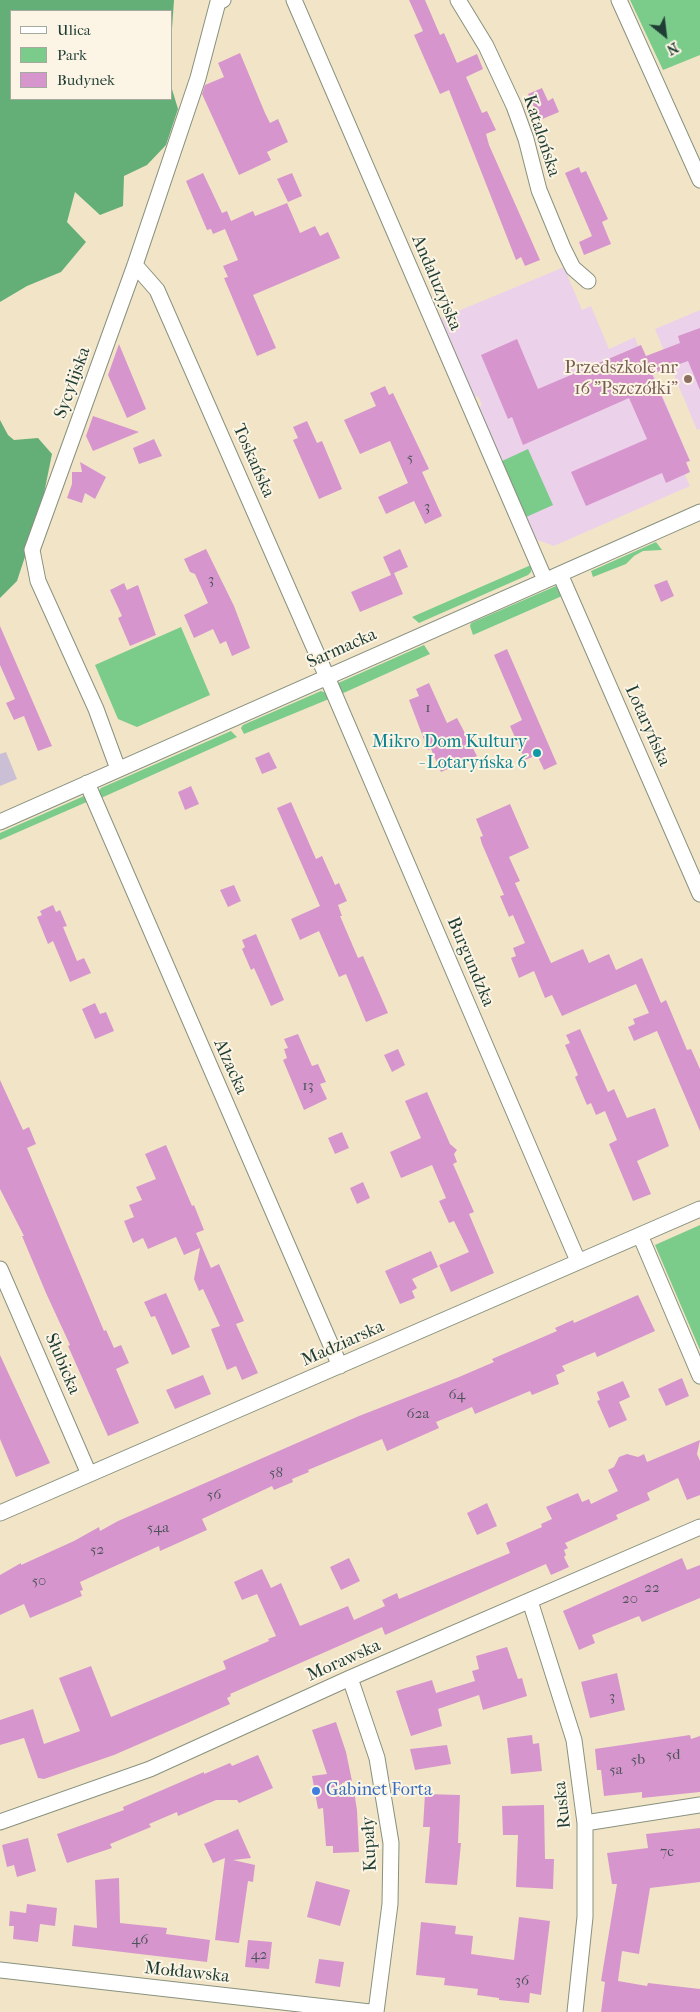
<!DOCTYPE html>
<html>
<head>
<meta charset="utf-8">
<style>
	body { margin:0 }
	#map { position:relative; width:700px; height:2012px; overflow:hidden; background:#f2e5c7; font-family:"IM FELL French Canon",serif }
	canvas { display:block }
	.legend { position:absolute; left:10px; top:10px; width:162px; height:90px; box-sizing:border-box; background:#fcf5e5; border:1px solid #a4ab9e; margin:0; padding:6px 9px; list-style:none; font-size:15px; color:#1f3d34 }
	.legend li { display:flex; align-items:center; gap:10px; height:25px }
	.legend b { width:25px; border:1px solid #a4ab9e }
	.north { position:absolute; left:640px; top:10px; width:50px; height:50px; -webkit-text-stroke:4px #fcf5e5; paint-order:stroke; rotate:151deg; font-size:14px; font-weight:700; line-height:20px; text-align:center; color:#1f3d34 }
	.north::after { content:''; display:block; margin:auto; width:18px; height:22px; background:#1f3d34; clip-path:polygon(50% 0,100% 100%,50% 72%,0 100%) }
</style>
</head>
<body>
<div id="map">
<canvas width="700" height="2012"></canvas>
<ul class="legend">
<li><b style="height:6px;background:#fff"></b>Ulica</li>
<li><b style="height:14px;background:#7bcb8b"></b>Park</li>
<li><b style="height:14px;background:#d696cd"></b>Budynek</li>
</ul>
<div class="north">N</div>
</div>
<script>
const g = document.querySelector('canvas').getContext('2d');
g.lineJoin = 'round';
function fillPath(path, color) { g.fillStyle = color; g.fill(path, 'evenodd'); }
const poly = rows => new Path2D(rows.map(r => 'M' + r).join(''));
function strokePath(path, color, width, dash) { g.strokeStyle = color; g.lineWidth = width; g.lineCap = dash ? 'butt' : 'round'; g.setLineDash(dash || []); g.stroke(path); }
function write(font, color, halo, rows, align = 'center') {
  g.font = font + ' "IM FELL French Canon",serif'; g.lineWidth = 4; g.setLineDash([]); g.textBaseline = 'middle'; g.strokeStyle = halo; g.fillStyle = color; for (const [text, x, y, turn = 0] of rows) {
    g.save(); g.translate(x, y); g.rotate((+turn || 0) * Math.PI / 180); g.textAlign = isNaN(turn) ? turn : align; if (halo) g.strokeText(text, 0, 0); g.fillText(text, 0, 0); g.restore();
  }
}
fillPath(poly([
	[564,267,582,310,591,306,609,349,635,337,638,346,641,345,690,461,686,463,690,472,685,475,690,486,554,546,532,538,476,408,482,405,478,396,472,398,439,319],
	[700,310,700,429,697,430,655,329]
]), '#ecd1ea');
fillPath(poly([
	[6,752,17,779,0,786,0,754]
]), '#cbbfd5');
fillPath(poly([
	[630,0,700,0,700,55,663,70],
	[528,449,553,505,524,518,500,462],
	[656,542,662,550,643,551,634,556,626,564,593,577,591,571],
	[531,565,531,572,528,575,419,623,412,617],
	[556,586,562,596,473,635,470,626,471,623],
	[181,627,210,695,137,727,118,719,95,665],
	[424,645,430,654,339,695,336,684],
	[321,691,326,693,329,699,244,734,241,728,243,725],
	[231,731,237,737,101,798,98,792,101,788],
	[84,796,89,801,0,840,0,833],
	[700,1225,700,1350,655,1245]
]), '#7bcb8b');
fillPath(poly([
	[0,0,174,0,171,43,171,11,11,11,11,99,171,99,171,86,178,109,166,145,147,165,124,176,123,206,100,215,75,192,67,222,86,242,61,272,27,286,0,302],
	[0,420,8,435,14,440,38,438,52,454,41,508,17,581,0,598]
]), '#64af77');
fillPath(poly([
	[409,0,425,0,440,35,444,33,457,63,477,54,483,69,466,77,482,113,487,111,496,130,486,134,489,145,540,260,525,266,521,257,516,260,449,90,440,94,414,35,423,31],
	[240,53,265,113,270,123,278,119,288,142,267,152,271,160,239,175,202,94,205,85,224,77,218,63],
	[542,88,548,101,553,98,559,112,540,120,528,94],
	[579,167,581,173,586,171,608,219,602,222,611,244,584,255,579,242,592,236,565,173],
	[203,173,222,213,227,211,231,221,253,211,255,216,287,203,300,233,315,226,320,236,328,232,340,258,253,295,276,348,257,356,224,278,228,277,223,266,238,260,225,229,213,234,211,229,207,230,186,181],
	[292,173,302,196,288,202,277,179],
	[700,328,700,390,688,361,652,374,690,461,686,462,690,472,666,483,662,473,586,506,571,472,647,439,629,398,523,445,512,417,508,419,481,355,517,339,538,389,641,345,646,356,680,343,678,336],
	[119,344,146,409,127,418,108,375],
	[385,386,389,395,393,393,429,469,422,472,442,516,425,524,414,501,386,514,378,497,408,483,390,441,360,454,344,420,376,406,370,393],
	[93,416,139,432,93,451,86,436],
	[307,421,317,443,322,441,342,489,319,499,293,440,298,438,293,427],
	[154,439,162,456,139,464,133,448],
	[80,462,106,477,95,499,85,493,82,503,67,498,72,484,72,472,82,472],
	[206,549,234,606,250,648,232,656,226,641,220,644,213,629,194,638,184,615,208,603,195,574,190,572,184,559],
	[400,549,408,567,394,573,403,594,360,612,351,592,391,575,383,557],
	[667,580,674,596,661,602,654,585],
	[124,583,127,590,138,585,156,635,130,646,118,618,122,616,110,590],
	[0,626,52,746,38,751,24,716,14,720,6,703,15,699,0,665],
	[507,649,557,764,544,770,537,755,525,760,510,726,522,720,494,655],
	[429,683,447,723,457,718,477,756,441,772,431,749,428,750,409,700,419,696,416,689],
	[269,752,277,768,262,774,255,758],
	[191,786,199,804,185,810,178,792],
	[291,802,316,859,322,856,335,885,339,883,347,901,338,905,342,916,340,916,358,958,363,956,388,1013,366,1022,346,974,339,977,319,931,300,940,291,919,320,906,277,808],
	[510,804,529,848,509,857,520,881,515,883,551,963,583,949,589,963,609,954,616,970,642,958,661,1003,666,1000,687,1050,691,1049,700,1069,700,1131,657,1031,634,1041,628,1027,635,1024,633,1019,649,1013,636,984,562,1016,552,995,545,998,534,971,519,978,511,958,516,956,513,948,525,943,513,915,509,917,500,896,504,895,482,844,480,837,483,836,476,819],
	[234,885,241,901,228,907,220,890],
	[53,905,56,912,60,910,67,926,63,927,77,961,84,958,91,973,70,982,53,941,48,944,37,917,42,915,40,911],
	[256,934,284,1000,271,1006,254,968,251,970,242,949,245,947,242,940],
	[95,1003,100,1014,106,1012,114,1031,95,1039,82,1009],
	[580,1029,608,1092,614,1089,627,1118,655,1108,669,1146,637,1161,651,1194,633,1201,609,1144,617,1140,605,1111,596,1115,591,1103,587,1105,575,1077,578,1075,565,1045,570,1043,566,1035],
	[298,1034,312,1066,318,1064,326,1082,320,1084,327,1099,304,1110,283,1060,287,1058,284,1049,288,1048,284,1039],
	[398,1049,405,1065,392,1072,384,1055],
	[0,1080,23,1130,29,1127,36,1144,27,1148,104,1331,106,1330,114,1348,121,1345,129,1363,116,1369,139,1423,108,1436,68,1346,70,1345,46,1293,22,1236,24,1236,0,1189],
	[427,1092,450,1144,457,1150,454,1154,457,1162,453,1164,474,1212,469,1214,494,1273,451,1292,439,1265,469,1252,454,1221,449,1223,439,1201,446,1198,432,1165,401,1178,390,1152,421,1138,405,1101],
	[342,1132,349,1148,335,1154,328,1138],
	[166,1145,192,1206,194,1205,204,1230,196,1233,211,1268,219,1264,244,1321,236,1324,258,1373,242,1380,236,1366,227,1370,211,1329,220,1326,203,1289,199,1291,194,1279,200,1248,184,1255,176,1237,148,1249,143,1238,133,1243,124,1221,134,1217,129,1205,142,1200,136,1187,156,1179,145,1154],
	[363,1182,370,1198,357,1204,350,1188],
	[431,1251,438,1267,412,1279,417,1288,412,1291,415,1298,400,1304,385,1271],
	[166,1293,190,1347,172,1355,155,1316,151,1317,144,1302],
	[638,1295,655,1331,597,1357,595,1352,562,1366,565,1371,556,1375,559,1384,532,1395,530,1391,475,1414,472,1407,436,1422,439,1428,387,1451,382,1439,308,1470,309,1472,292,1479,293,1482,274,1490,272,1486,202,1519,207,1530,160,1551,159,1546,80,1582,83,1590,80,1591,82,1596,30,1618,24,1604,0,1615,0,1575,21,1563,21,1565,74,1541,99,1527,100,1531,118,1521,359,1416,459,1377,494,1362,492,1359,557,1331,555,1328,573,1320,574,1323],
	[0,1355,50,1463,16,1477,0,1439],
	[203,1375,211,1394,175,1409,166,1390],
	[682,1378,689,1396,666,1406,658,1389],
	[623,1381,630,1397,619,1402,627,1420,609,1428,597,1401,600,1400,597,1392],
	[700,1440,697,1454,700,1461,700,1495,687,1500,678,1478,647,1493,650,1500,616,1515,618,1519,565,1543,568,1548,564,1550,566,1555,564,1557,569,1567,551,1575,546,1564,385,1635,382,1627,230,1694,231,1696,227,1698,230,1704,183,1725,114,1755,44,1779,38,1778,24,1738,0,1745,0,1720,33,1709,44,1744,80,1731,59,1678,91,1666,111,1717,226,1669,223,1661,269,1641,268,1639,276,1636,257,1594,242,1600,234,1582,262,1569,271,1588,281,1583,300,1626,348,1606,354,1620,385,1606,382,1600,397,1593,399,1599,510,1553,506,1543,542,1527,541,1524,552,1519,546,1507,578,1493,582,1502,589,1499,591,1504,618,1491,608,1470,614,1467,619,1457,627,1454,638,1457,644,1454,647,1462],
	[487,1503,497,1526,477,1535,467,1513],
	[349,1558,360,1581,341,1590,330,1567],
	[682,1558,687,1570,700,1565,700,1598,642,1622,639,1616,592,1635,595,1643,579,1650,563,1611],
	[507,1647,518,1679,522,1678,527,1696,483,1710,479,1695,438,1709,442,1726,411,1736,396,1691,432,1680,436,1693,475,1681,472,1671,479,1669,476,1656],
	[617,1673,625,1710,590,1718,581,1682],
	[336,1722,346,1752,352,1781,342,1783,342,1790,354,1791,357,1810,359,1852,333,1853,333,1846,326,1846,323,1808,318,1809,312,1776,327,1774,312,1730],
	[532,1735,533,1744,539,1743,542,1771,511,1774,507,1738],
	[690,1735,691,1739,700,1736,700,1792,642,1798,642,1792,604,1796,601,1770,597,1770,595,1749],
	[447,1745,451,1764,415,1770,410,1749],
	[258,1755,273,1788,239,1803,237,1800,216,1800,178,1816,177,1812,149,1824,151,1827,110,1844,112,1848,67,1863,57,1834,124,1810,123,1807,204,1772,204,1774,230,1763,232,1766],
	[425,1794,460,1795,458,1843,461,1843,457,1885,425,1883,430,1827,423,1827],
	[544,1805,545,1859,554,1859,553,1889,516,1887,518,1835,503,1835,502,1806],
	[700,1828,700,1882,650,1888,639,1954,622,1951,618,1981,647,1986,648,1983,700,1989,700,2012,601,2012,605,1982,601,1981,617,1884,612,1884,607,1853,648,1848,646,1834],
	[238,1829,251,1858,233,1860,255,1865,253,1882,248,1881,239,1943,215,1940,225,1858,213,1863,204,1844],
	[28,1838,36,1871,17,1877,14,1865,7,1867,2,1845],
	[119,1878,120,1923,167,1928,166,1934,210,1940,207,1962,72,1946,74,1925,97,1928,95,1880],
	[316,1881,350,1890,340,1926,307,1917],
	[27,1904,57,1908,55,1926,40,1924,38,1942,13,1939,14,1926,9,1926,10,1911,26,1913],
	[519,1917,550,1921,541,1995,530,1993,529,2003,499,2000,499,1998,477,1995,478,1989,444,1985,445,1978,416,1975,421,1922,456,1926,455,1934,473,1936,471,1954,514,1960],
	[248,1940,272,1942,269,1969,245,1967],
	[319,1959,344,1962,340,1987,315,1983]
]), '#d696cd');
const minor = poly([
	[294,0,545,580],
	[458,0,486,46,514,106,526,139,539,190,563,248,573,268,588,281],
	[619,0,700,180],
	[135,265,157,290,327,677,578,1261],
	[560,574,700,894],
	[118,769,96,709,38,581,32,550,135,265,198,78,218,2,223,0],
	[87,783,340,1366],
	[0,822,700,512],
	[640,1235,700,1376],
	[0,1269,89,1474],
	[0,1513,700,1209],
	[530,1601,574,1740,585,1823,585,1917,575,2012],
	[350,1678,377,1758,391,1843,390,1904,376,2012],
	[0,1822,150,1769,350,1678,700,1527],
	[585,1823,700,1805],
	[0,1970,370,2012]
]);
strokePath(minor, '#88917e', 17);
strokePath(minor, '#fff', 15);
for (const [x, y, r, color] of [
	[688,379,5,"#8d6e63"],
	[537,753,5,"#0f9aa8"],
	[316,1791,5,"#3f7fe0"]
]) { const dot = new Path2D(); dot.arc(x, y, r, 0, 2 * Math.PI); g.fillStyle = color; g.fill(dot); strokePath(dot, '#fcf5e5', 2); }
write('15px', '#4d535a', null, [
	["5",410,458],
	["3",427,507],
	["3",211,580],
	["1",428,708],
	["13",308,1086],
	["64",457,1395],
	["62a",418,1414],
	["58",276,1473],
	["56",214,1495],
	["54a",158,1528],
	["52",97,1550],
	["50",39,1581],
	["22",652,1588],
	["20",630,1599],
	["3",612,1697],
	["5d",673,1755],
	["5b",638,1760],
	["5a",616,1770],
	["7c",667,1852],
	["46",140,1940],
	["42",259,1955],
	["36",522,1981]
]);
write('18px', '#1f3d34', '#fcf5e5', [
	["Katalońska",541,136,72],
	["Andaluzyjska",436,283,67],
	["Sycylijska",73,383,-70],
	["Toskańska",253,461,66],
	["Sarmacka",342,649,-24],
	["Lotaryńska",647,726,66],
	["Burgundzka",470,962,67],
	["Alzacka",230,1067,66],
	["Madziarska",343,1344,-24],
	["Słubicka",62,1364,67],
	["Morawska",344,1661,-24],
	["Ruska",563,1805,-96],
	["Kupały",370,1844,-93],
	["Mołdawska",187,1973,6]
]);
write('18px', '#785e54', '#fcf5e5', [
	["Przedszkole nr",678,369],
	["16 \"Pszczółki\"",678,390]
], 'right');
write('18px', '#0d838f', '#fcf5e5', [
	["Mikro Dom Kultury",527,743],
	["- Lotaryńska 6",527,764]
], 'right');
write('18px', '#366cbe', '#fcf5e5', [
	["Gabinet Forta",326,1791]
], 'left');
</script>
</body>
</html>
